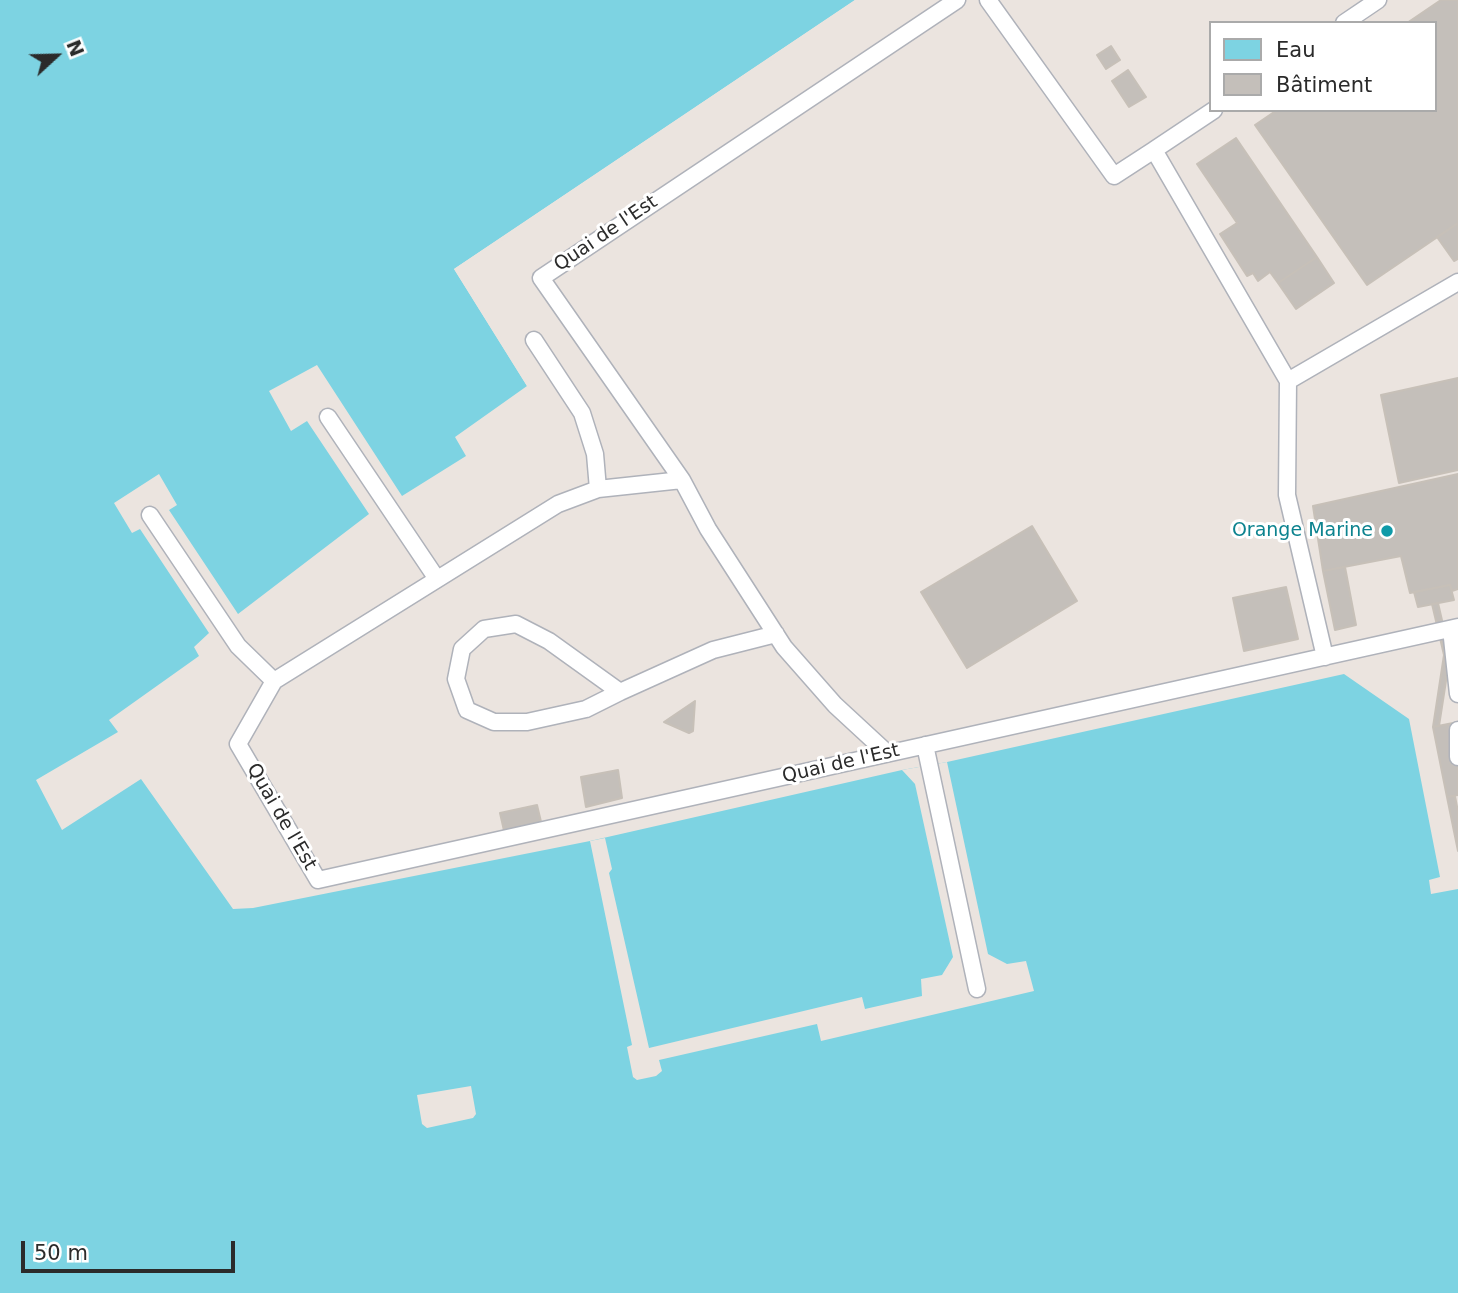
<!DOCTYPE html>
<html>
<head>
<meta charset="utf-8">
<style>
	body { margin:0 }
	#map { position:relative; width:1458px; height:1293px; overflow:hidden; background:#ebe4df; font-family:"DejaVu Sans",sans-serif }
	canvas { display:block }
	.legend { position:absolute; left:1209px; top:21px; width:228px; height:91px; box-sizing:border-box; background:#fff; border:2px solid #aaa; margin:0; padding:9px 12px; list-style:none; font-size:21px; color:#2b2b2b }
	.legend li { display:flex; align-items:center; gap:14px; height:35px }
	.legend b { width:35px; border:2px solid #aaa }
	.north { position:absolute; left:21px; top:21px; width:70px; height:70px; -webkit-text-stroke:5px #fff; paint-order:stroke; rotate:68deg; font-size:19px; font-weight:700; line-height:28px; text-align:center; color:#2b2b2b }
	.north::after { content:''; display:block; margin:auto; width:24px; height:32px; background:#2b2b2b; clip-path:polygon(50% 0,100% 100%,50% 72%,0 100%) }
	.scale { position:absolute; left:21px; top:1241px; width:214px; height:32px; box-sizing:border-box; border:4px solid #2b2b2b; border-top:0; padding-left:9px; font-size:21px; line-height:24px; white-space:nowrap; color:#2b2b2b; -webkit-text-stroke:5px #fff; paint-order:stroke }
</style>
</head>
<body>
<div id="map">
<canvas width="1458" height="1293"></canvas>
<ul class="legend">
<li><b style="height:19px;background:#7dd3e2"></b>Eau</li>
<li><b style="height:19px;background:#c4bfba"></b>Bâtiment</li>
</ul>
<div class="north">N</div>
<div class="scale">50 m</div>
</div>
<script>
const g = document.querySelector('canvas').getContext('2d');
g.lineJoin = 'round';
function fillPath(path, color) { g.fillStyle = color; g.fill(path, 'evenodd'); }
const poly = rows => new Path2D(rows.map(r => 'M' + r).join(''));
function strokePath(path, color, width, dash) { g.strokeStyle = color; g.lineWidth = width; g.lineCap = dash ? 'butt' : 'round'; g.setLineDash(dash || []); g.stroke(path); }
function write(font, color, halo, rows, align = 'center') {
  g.font = font + ' "DejaVu Sans",sans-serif'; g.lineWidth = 6; g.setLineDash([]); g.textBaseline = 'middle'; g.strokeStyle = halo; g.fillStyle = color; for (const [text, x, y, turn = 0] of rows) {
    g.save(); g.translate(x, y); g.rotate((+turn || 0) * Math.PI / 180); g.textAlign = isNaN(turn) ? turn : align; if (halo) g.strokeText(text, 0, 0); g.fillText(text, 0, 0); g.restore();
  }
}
fillPath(poly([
	[0,0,855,0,454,269,527,386,455,437,466,456,402,496,317,365,269,391,291,431,307,421,369,514,238,614,169,510,177,505,159,474,114,503,132,533,140,529,209,633,194,647,199,656,109,720,118,732,36,780,62,830,141,779,233,909,253,908,590,841,902,770,947,762,1344,674,1409,719,1440,877,1429,880,1431,894,1458,889,1458,1293,0,1293]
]), '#7dd3e2');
fillPath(poly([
	[855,0,858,0,857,3,458,270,530,384,527,386,454,269],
	[947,762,988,954,1007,964,1026,961,1034,991,821,1041,817,1024,659,1060,662,1071,656,1076,637,1080,633,1077,627,1047,632,1045,590,841,605,838,612,869,609,873,649,1048,862,997,865,1009,922,996,921,979,942,975,953,957,915,784,902,770],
	[471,1086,476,1114,473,1118,427,1128,422,1124,417,1095]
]), '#ebe4df');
const building = poly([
	[1441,0,1458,0,1458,223,1367,285,1255,125,1277,110,1435,110,1435,23,1407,23,1441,0],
	[1111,46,1120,60,1106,69,1097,55,1111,46],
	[1128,70,1146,97,1129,107,1112,81,1128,70],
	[1236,138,1317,257,1278,283,1270,272,1258,281,1253,273,1247,276,1220,234,1237,223,1197,164,1236,138],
	[1458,223,1458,259,1454,261,1437,237,1458,223],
	[1317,257,1334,283,1296,309,1278,283,1317,257],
	[1458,378,1458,470,1399,483,1381,395,1458,378],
	[1458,474,1458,589,1452,591,1450,585,1410,593,1401,556,1323,571,1313,506,1458,474],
	[1032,526,1077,601,967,668,921,592,1032,526],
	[1345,567,1356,625,1335,630,1323,571,1345,567],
	[1450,585,1454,600,1418,607,1414,592,1450,585],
	[1286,587,1298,639,1244,651,1233,598,1286,587],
	[1438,603,1450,655,1439,726,1433,727,1444,655,1432,604,1438,603],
	[695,701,693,731,689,733,664,722,695,701],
	[1458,722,1458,795,1447,797,1433,727,1458,722],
	[618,770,622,798,586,807,581,777,618,770],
	[1455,796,1458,812,1458,851,1447,797,1455,796],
	[537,805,542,826,505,835,500,813,537,805]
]);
fillPath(building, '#c4bfba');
strokePath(building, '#c7c0b8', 2);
const lane = poly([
	[957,0,541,278,682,480,598,489,558,504,274,681,238,744,318,880,1458,627],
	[988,0,1114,176,1154,150,1288,381,1458,282],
	[1344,23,1378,0],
	[1154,150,1214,110],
	[534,340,582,413,595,454,598,489],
	[1288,381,1287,495,1325,657],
	[328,417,437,579],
	[682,480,708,529,784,647,835,705,887,753],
	[150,515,238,646,274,681],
	[1451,629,1458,694],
	[620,692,586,709,527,722,494,722,467,710,456,679,462,649,484,629,516,624,549,641,620,692,713,650,776,634],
	[1458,730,1458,757],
	[925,745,977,989]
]);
strokePath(lane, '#afb2ba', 19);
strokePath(lane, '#fff', 16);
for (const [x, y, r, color] of [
	[1387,531,7,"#0f9aa8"]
]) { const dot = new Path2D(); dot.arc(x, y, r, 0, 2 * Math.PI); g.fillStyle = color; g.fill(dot); strokePath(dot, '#fff', 2.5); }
write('19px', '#2b2b2b', '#fff', [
	["Quai de l'Est",606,234,-34],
	["Quai de l'Est",841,764,-13],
	["Quai de l'Est",281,817,60]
]);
write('19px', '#0d838f', '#fff', [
	["Orange Marine",1373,531]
], 'right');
</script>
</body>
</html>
